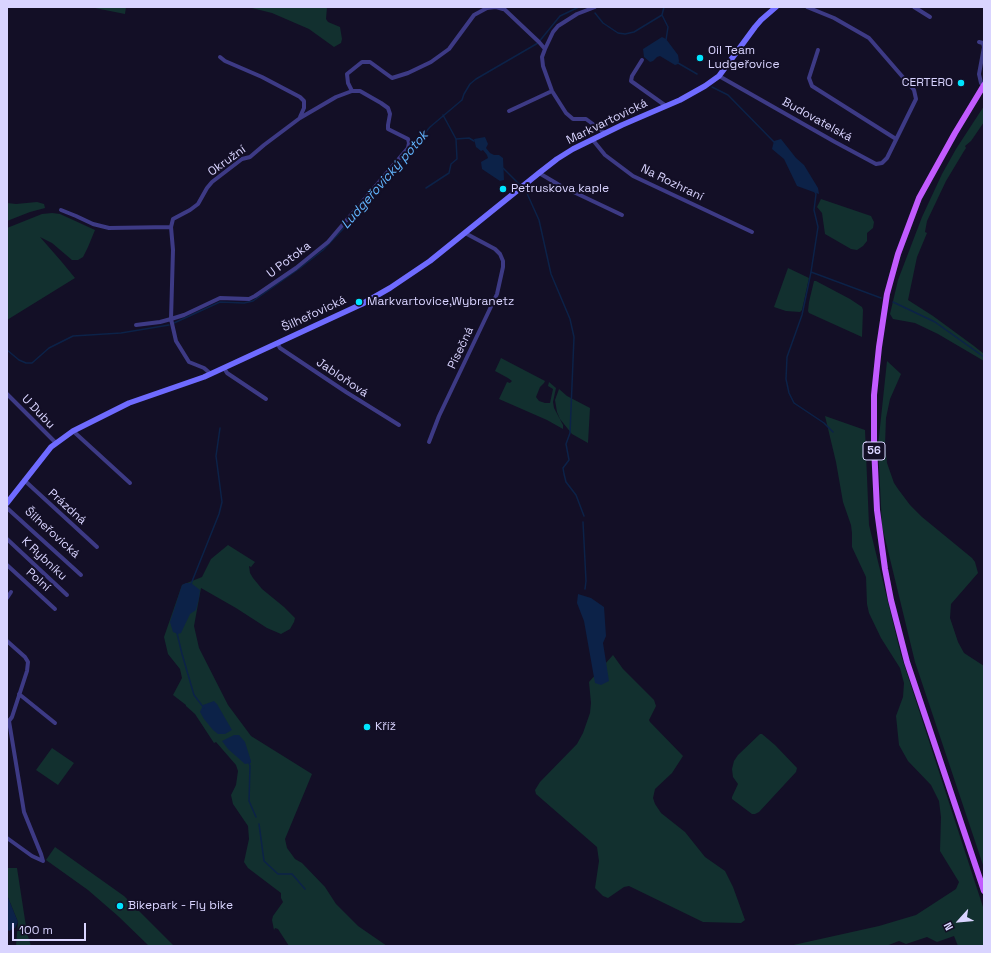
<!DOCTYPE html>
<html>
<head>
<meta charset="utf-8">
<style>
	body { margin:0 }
	#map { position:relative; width:991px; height:953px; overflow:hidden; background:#130f26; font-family:"Space Grotesk",sans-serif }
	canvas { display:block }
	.frame { position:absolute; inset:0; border:8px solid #d9d4ff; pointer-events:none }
	.north { position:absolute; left:939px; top:901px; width:40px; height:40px; -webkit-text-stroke:3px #130f26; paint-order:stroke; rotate:243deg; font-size:11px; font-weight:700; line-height:16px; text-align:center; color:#d9d4ff }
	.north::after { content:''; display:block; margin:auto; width:14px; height:18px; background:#d9d4ff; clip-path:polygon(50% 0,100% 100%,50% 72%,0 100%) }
	.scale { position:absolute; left:12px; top:923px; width:74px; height:18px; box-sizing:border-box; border:2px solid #d9d4ff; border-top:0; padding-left:5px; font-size:12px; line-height:14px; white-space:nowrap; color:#d9d4ff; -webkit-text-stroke:3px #130f26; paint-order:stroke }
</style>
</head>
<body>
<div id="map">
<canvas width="991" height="953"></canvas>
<div class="frame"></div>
<div class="north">N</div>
<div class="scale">100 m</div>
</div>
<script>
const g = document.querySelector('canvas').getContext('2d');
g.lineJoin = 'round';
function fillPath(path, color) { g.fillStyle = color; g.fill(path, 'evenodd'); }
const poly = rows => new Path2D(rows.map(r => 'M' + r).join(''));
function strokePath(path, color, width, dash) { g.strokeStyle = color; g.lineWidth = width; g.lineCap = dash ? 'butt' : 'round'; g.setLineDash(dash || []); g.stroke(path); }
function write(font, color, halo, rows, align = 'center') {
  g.font = font + ' "Space Grotesk",sans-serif'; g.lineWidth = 4; g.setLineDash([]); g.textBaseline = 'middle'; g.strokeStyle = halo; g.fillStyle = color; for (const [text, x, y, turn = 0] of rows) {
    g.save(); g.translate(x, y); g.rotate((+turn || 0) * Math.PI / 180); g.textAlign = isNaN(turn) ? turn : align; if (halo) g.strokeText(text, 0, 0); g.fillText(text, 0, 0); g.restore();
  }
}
fillPath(poly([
	[90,7,126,7,125,14],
	[248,7,327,7,326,19,328,22,340,27,342,39,341,43,334,47,309,29,272,13],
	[984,106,984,122,971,141,965,146,966,148,964,151,946,181,927,221,925,232,927,233,917,257,908,300,933,316,974,346,984,354,984,361,938,334,915,323,893,319,890,314,898,280,922,217,942,174,956,149],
	[821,199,871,216,874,222,873,228,867,233,867,241,863,246,857,250,851,249,825,234,822,213,817,207],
	[37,202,44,204,45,208,30,212,7,221,7,203,16,204],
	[52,213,60,214,95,230,88,247,83,257,78,260,72,260,52,243,40,237,61,261,75,278,7,320,7,228,42,214],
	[788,268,809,278,802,310,800,312,786,311,774,307],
	[814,281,816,281,850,299,862,307,863,310,862,337,809,313,808,311,809,302],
	[501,358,545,381,544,383,540,387,536,397,539,401,545,403,550,403,553,389,548,386,549,382,556,388,553,402,554,408,563,425,563,429,547,420,499,399,507,382,510,383,512,381,508,378,495,371],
	[887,361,901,374,890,399,886,418,885,445,887,463,894,483,898,489,910,505,922,517,972,558,975,562,978,573,951,604,950,618,958,642,964,653,984,666,984,868,915,662,882,526,878,446],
	[559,389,567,396,590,408,588,443,572,434,560,419,557,412,555,400],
	[825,416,865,430,869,525,901,655,984,910,984,946,958,946,954,936,937,942,927,937,906,944,899,941,886,946,789,946,879,926,916,915,956,889,959,882,940,851,941,817,939,801,931,785,908,761,899,745,896,716,903,697,904,683,900,668,881,638,869,613,867,604,866,577,852,547,852,533,851,525,843,502,836,462],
	[228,545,255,562,251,567,249,566,250,573,253,578,262,589,284,607,295,618,294,622,290,629,281,634,267,628,236,608,201,588,194,626,199,648,228,705,251,736,312,774,285,839,287,848,295,859,302,863,325,887,336,904,358,926,387,946,289,946,278,929,275,928,274,930,272,920,273,916,283,902,281,898,281,893,248,868,244,862,249,839,248,826,233,804,231,795,236,785,238,771,236,765,216,742,214,743,195,714,186,706,186,705,173,695,182,678,180,669,168,654,164,637,182,585,202,577,211,559],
	[613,655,623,669,654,700,656,706,649,720,650,722,683,756,672,773,655,789,653,798,655,804,661,813,685,832,705,857,725,871,733,887,745,920,741,923,703,922,629,886,624,887,608,898,603,896,595,888,599,861,597,847,536,794,535,790,540,782,577,744,583,733,590,713,591,703,589,682],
	[760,734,762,734,775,745,797,768,796,772,759,812,755,814,752,814,732,799,732,797,738,784,733,777,732,769,734,761,738,755],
	[52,748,74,763,58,785,36,770],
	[55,847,124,896,174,946,149,946,118,916,88,890,46,860],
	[7,868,17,868,27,933,31,946,16,946,18,922,7,895]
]), '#12302f');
fillPath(poly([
	[662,37,666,39,678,55,679,61,678,64,675,65,660,56,657,57,653,61,650,62,644,57,643,49],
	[485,137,488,144,486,148,490,153,494,155,499,155,503,158,504,180,500,181,482,169,481,162,488,158,487,155,483,150,481,151,476,147,474,139],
	[781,139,796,158,804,165,818,188,819,194,797,186,784,159,772,149,774,141],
	[186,583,191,583,200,590,199,598,196,610,190,614,181,633,178,634,173,632,170,622,182,585],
	[578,594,591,598,604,607,606,636,603,643,609,681,601,685,595,683,584,621,577,603],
	[214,701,217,704,232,730,225,734,218,734,213,730,204,719,200,712,203,705],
	[234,735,239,735,245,742,251,761,251,763,245,764,228,749,222,741],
	[7,895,18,922,15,928,9,931,7,929]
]), '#0c2248');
strokePath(poly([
	[664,7,662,15,668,27,666,40],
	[595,13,603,23,618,33,625,34,634,32,662,15],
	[678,63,697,74],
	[712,87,728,95,775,143],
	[443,115,456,139,469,138,474,141],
	[503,168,520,185],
	[426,188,449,173,451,164,457,159,456,139],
	[525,189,539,220,551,274,570,319,574,337,570,433,566,444,569,460,563,468,564,474,566,482,576,495,584,516],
	[815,192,816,194,814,210,818,227,811,272,802,315,787,357,786,379,789,393,794,403,824,423,833,432],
	[811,272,881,298],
	[893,302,935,322,984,357],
	[174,323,220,302,244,303,253,301,300,268,323,250,361,210,430,127,462,100,464,94,470,84,476,79,538,43,560,16,579,7],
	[7,350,19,360,26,363,32,363,49,348,73,336,121,333,169,325],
	[583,522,586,581,585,589],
	[191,584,219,514,222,502,216,456,220,428],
	[177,633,182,654,194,695,204,708],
	[249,763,250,766,249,801,256,817],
	[259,824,264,861,278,874,292,874,305,889]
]), '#0c2248', 1.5);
strokePath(poly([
	[595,7,577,14,558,26,553,32,545,49,542,57,543,66,552,91,566,113,573,119,586,119,605,133],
	[914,7,930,17],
	[503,8,539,42,545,49],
	[979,42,983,43,984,47,979,74,981,83,984,84],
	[818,50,809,78,812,86,896,139],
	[220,57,225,61,262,77,300,97,304,101,304,108,300,117],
	[642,60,632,76,631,81,666,106],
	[719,76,835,142,876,164,882,163,887,158,916,99,914,90,869,38,834,18,807,7],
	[352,91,348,83,347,74,362,62,370,62,392,78,408,73,431,62,449,49,474,15,487,8,496,7,503,9],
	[509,111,552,91],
	[592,139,605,155,633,176,752,232],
	[539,173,561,186,622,215],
	[61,210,76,216,93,224,109,228,171,227],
	[136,325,160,322,171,319,184,315,220,298,249,299,255,296,296,268,328,242,408,148,409,143,408,139,388,129,388,125,390,114,388,108,381,103,360,91,352,91,336,97,300,118,264,145,250,157,242,159,212,182,207,188,198,204,190,210,173,219,171,227,173,250,171,319,176,341,189,362,204,368,211,374],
	[277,343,280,348,346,392,399,425],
	[224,368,227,373,266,399],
	[7,394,56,443],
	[73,431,130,483],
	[429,442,439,416,497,294,503,267,503,261,500,254,495,249,465,233],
	[24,480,97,547],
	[7,508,81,575],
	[7,539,67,595],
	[7,565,55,609],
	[7,598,11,592],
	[7,641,25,657,28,662,27,671,12,717,9,721],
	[19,694,55,723],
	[7,720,9,721,24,812,41,854,43,861],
	[7,838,32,856,43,861]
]), '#3d3a85', 4);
strokePath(poly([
	[7,503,51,447,73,431,129,403,204,377,362,304,390,288,430,261,539,173,557,159,573,149,622,125,680,100,705,86,719,76,755,27,761,20,776,7]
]), '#6f6bff', 5.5);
strokePath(poly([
	[984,85,955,133,919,198,898,254,887,294,879,347,874,395,874,446,877,510,885,569,891,600,907,662,984,891]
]), '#c25bff', 6);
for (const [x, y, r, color] of [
	[700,58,4,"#00e5ff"],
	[961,83,4,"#00e5ff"],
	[503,189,4,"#00e5ff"],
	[359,302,4,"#00e5ff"],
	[367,727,4,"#00e5ff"],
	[120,906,4,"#00e5ff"]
]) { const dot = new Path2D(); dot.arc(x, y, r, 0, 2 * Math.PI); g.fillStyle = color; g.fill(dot); strokePath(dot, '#130f26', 1.5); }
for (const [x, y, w] of [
	[874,451,22]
]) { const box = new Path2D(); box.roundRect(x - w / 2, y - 9, w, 18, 3); g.fillStyle = '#130f26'; g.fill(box); strokePath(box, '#d9d4ff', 1); }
write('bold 11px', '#d9d4ff', null, [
	["56",874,451]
]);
write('12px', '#d9d4ff', '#130f26', [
	["Oil Team",708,51],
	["Ludgeřovice",708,65],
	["CERTERO",953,83,"right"],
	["Petruskova kaple",511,189],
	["Markvartovice,Wybranetz",367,302],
	["Kříž",375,727],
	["Bikepark - Fly bike",128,906]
], 'left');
write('12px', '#d9d4ff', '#130f26', [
	["Budovatelská",817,120,29],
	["Markvartovická",607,122,-26],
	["Okružní",227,161,-36],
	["Na Rozhraní",672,183,26],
	["U Potoka",289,260,-37],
	["Šilheřovická",314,314,-25],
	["Písečná",461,348,-65],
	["Jabloňová",342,378,34],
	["U Dubu",38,412,46],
	["Prázdná",67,507,42],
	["Šilheřovická",52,533,42],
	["K Rybníku",44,559,43],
	["Polní",38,580,42]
]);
write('italic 13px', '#62b6ff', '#130f26', [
	["Ludgeřovický potok",385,180,-49]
]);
</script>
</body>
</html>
